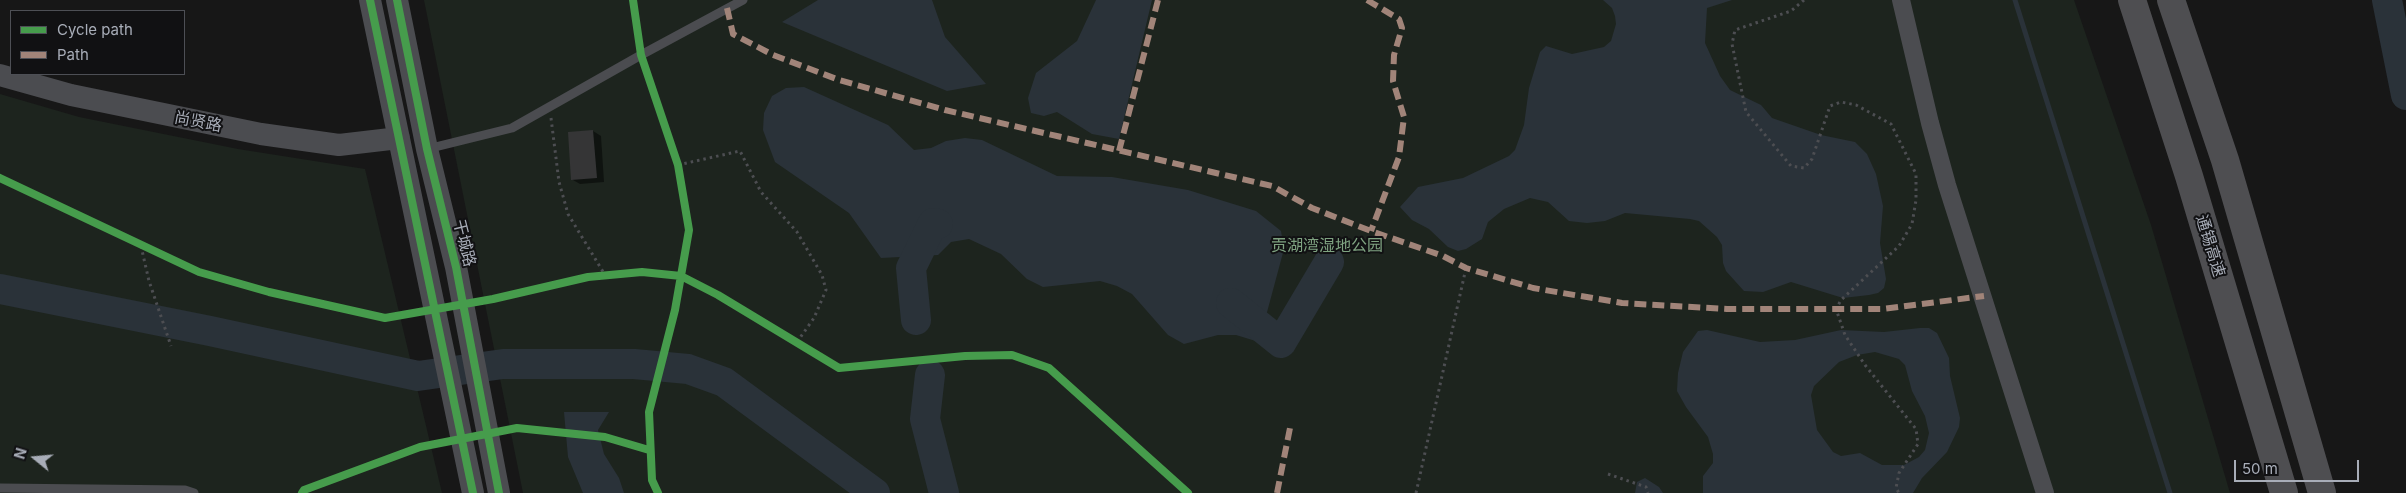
<!DOCTYPE html>
<html>
<head>
<meta charset="utf-8">
<style>
	body { margin:0 }
	#map { position:relative; width:2406px; height:493px; overflow:hidden; background:#171717; font-family:Inter,sans-serif }
	canvas { display:block }
	.legend { position:absolute; left:10px; top:10px; width:175px; height:65px; box-sizing:border-box; background:#111113; border:1px solid #4d4f55; margin:0; padding:6px 9px; list-style:none; font-size:15px; color:#a8adb8 }
	.legend li { display:flex; align-items:center; gap:10px; height:25px }
	.legend b { width:25px; border:1px solid #4d4f55 }
	.north { position:absolute; left:10px; top:433px; width:50px; height:50px; -webkit-text-stroke:4px #111113; paint-order:stroke; rotate:287deg; font-size:14px; font-weight:700; line-height:20px; text-align:center; color:#a8adb8 }
	.north::after { content:''; display:block; margin:auto; width:18px; height:22px; background:#a8adb8; clip-path:polygon(50% 0,100% 100%,50% 72%,0 100%) }
	.scale { position:absolute; left:2234px; top:460px; width:125px; height:22px; box-sizing:border-box; border:2px solid #a8adb8; border-top:0; padding-left:6px; font-size:15px; line-height:18px; white-space:nowrap; color:#a8adb8; -webkit-text-stroke:4px #111113; paint-order:stroke }
</style>
</head>
<body>
<div id="map">
<canvas width="2406" height="493"></canvas>
<ul class="legend">
<li><b style="height:6px;background:#469c4c"></b>Cycle path</li>
<li><b style="height:6px;background:#a18479"></b>Path</li>
</ul>
<div class="north">N</div>
<div class="scale">50 m</div>
</div>
<script>
const g = document.querySelector('canvas').getContext('2d');
g.lineJoin = 'round';
function fillPath(path, color) { g.fillStyle = color; g.fill(path, 'evenodd'); }
const poly = rows => new Path2D(rows.map(r => 'M' + r).join(''));
function strokePath(path, color, width, dash) { g.strokeStyle = color; g.lineWidth = width; g.lineCap = dash ? 'butt' : 'round'; g.setLineDash(dash || []); g.stroke(path); }
function write(font, color, halo, rows, align = 'center') {
  g.font = font + ' Inter,"Noto Sans SC",sans-serif'; g.lineWidth = 4; g.setLineDash([]); g.textBaseline = 'middle'; g.strokeStyle = halo; g.fillStyle = color; for (const [text, x, y, turn = 0] of rows) {
    g.save(); g.translate(x, y); g.rotate((+turn || 0) * Math.PI / 180); g.textAlign = isNaN(turn) ? turn : align; if (halo) g.strokeText(text, 0, 0); g.fillText(text, 0, 0); g.restore();
  }
}
fillPath(poly([
	[424,0,2074,0,2151,225,2230,493,523,493],
	[0,94,79,117,238,149,365,169,442,493,0,493]
]), '#1d241e');
fillPath(poly([
	[818,0,932,0,945,37,986,84,947,91,782,22],
	[1096,0,1152,0,1119,139,1092,134,1057,112,1044,116,1031,113,1028,98,1036,73,1077,41],
	[1603,0,1732,0,1707,8,1705,43,1720,76,1730,90,1761,105,1772,118,1821,135,1855,142,1867,154,1876,174,1883,206,1880,243,1886,279,1884,288,1878,293,1869,295,1843,298,1791,282,1763,292,1744,291,1726,271,1723,263,1722,245,1717,237,1699,221,1690,219,1625,213,1605,221,1587,223,1569,221,1548,202,1530,198,1504,209,1488,222,1482,239,1466,249,1458,251,1448,247,1429,229,1412,220,1400,207,1418,187,1463,178,1509,156,1515,150,1524,125,1529,88,1540,52,1546,46,1572,54,1604,47,1611,41,1616,24,1615,16,1612,8],
	[804,87,888,125,914,150,931,148,946,141,965,138,982,140,1057,176,1112,177,1188,190,1256,211,1281,231,1284,249,1259,342,1236,335,1218,335,1184,344,1168,335,1132,294,1117,286,1100,281,1043,287,1027,279,1001,254,969,239,951,242,938,255,881,258,849,213,775,162,763,130,764,113,772,96,786,88],
	[1920,328,1929,328,1937,333,1949,358,1950,376,1960,418,1959,427,1947,452,1922,478,1913,493,1703,493,1703,476,1713,463,1713,454,1708,437,1686,407,1677,391,1678,373,1683,352,1698,331,1707,330,1760,342,1795,340,1841,330,1884,332],
	[1875,352,1899,359,1905,365,1912,391,1925,416,1929,433,1925,450,1919,457,1904,465,1882,465,1860,453,1841,456,1833,452,1817,430,1811,395,1814,386,1839,362,1857,355],
	[564,412,609,412,598,430,604,454,619,478,624,493,583,493,568,457],
	[1645,478,1659,487,1663,493,1635,493,1637,482]
]), '#2a3239');
fillPath(poly([
	[593,131,601,136,604,182,580,184,573,180,569,133]
]), '#0007');
strokePath(poly([
	[2015,0,2170,493]
]), '#2a3239', 5);
strokePath(poly([
	[2387,0,2406,95],
	[0,289,210,331,418,376,503,364,634,364,688,369,724,382,875,493],
	[1231,303,1281,343,1329,262],
	[916,320,911,268,933,223,938,224],
	[930,375,925,419,944,493]
]), '#2a3239', 30);
fillPath(poly([
	[593,130,597,178,571,180,568,132]
]), '#353536');
strokePath(poly([
	[1804,0,1791,11,1735,30,1732,44,1746,112,1791,166,1804,168,1812,159,1830,106,1841,102,1856,105,1891,124,1916,174,1916,200,1912,224,1899,246,1841,300,1836,309,1845,335,1865,365,1916,429,1918,444,1899,473,1896,488,1899,493],
	[551,118,559,182,568,214,605,275],
	[678,165,740,151,761,192,797,232,822,275,826,290,814,318,797,342],
	[141,246,149,281,171,346],
	[1608,474,1646,487,1648,493],
	[1188,493,1190,493],
	[1416,493,1466,268]
]), '#4d4e52', 3, [2.5, 4]);
strokePath(poly([
	[427,149,512,128,641,55,743,0],
	[0,488,185,490,194,493]
]), '#4b4c50', 9);
strokePath(poly([
	[1901,0,1930,123,1947,185,2045,493]
]), '#4b4c50', 18);
strokePath(poly([
	[370,0,473,493],
	[397,0,427,149,456,267,499,493],
	[0,75,71,95,261,134,339,145,399,138]
]), '#4b4c50', 22);
strokePath(poly([
	[2132,0,2189,176,2284,493],
	[2171,0,2225,160,2322,493]
]), '#4e4e51', 28);
strokePath(poly([
	[1367,0,1399,19,1402,28,1394,55,1393,81,1404,117,1399,157,1371,231],
	[727,8,733,34,773,55,839,80,945,110,1272,186,1312,208,1371,231,1443,256,1466,268,1533,288,1622,303,1727,309,1882,309,1984,296],
	[1119,151,1158,0],
	[1277,493,1290,428]
]), '#a18479', 6, [12, 6]);
strokePath(poly([
	[370,0,473,493],
	[397,0,427,149,456,267,499,493],
	[633,0,641,55,678,165,689,230,675,310,649,412,652,480,658,493],
	[0,178,199,272,269,292,385,318,493,299,588,277,642,272,681,276,718,295,839,368,965,356,1012,355,1049,368,1188,493],
	[302,493,304,490,420,447,517,428,605,437,649,450]
]), '#469c4c', 8);
write('16px', '#a8adb8', '#111113', [
	["尚贤路",198,122,11],
	["干城路",464,243,76],
	["通锡高速",2210,246,73]
]);
write('16px', '#7fa381', '#111113', [
	["贡湖湾湿地公园",1327,246]
]);
</script>
</body>
</html>
